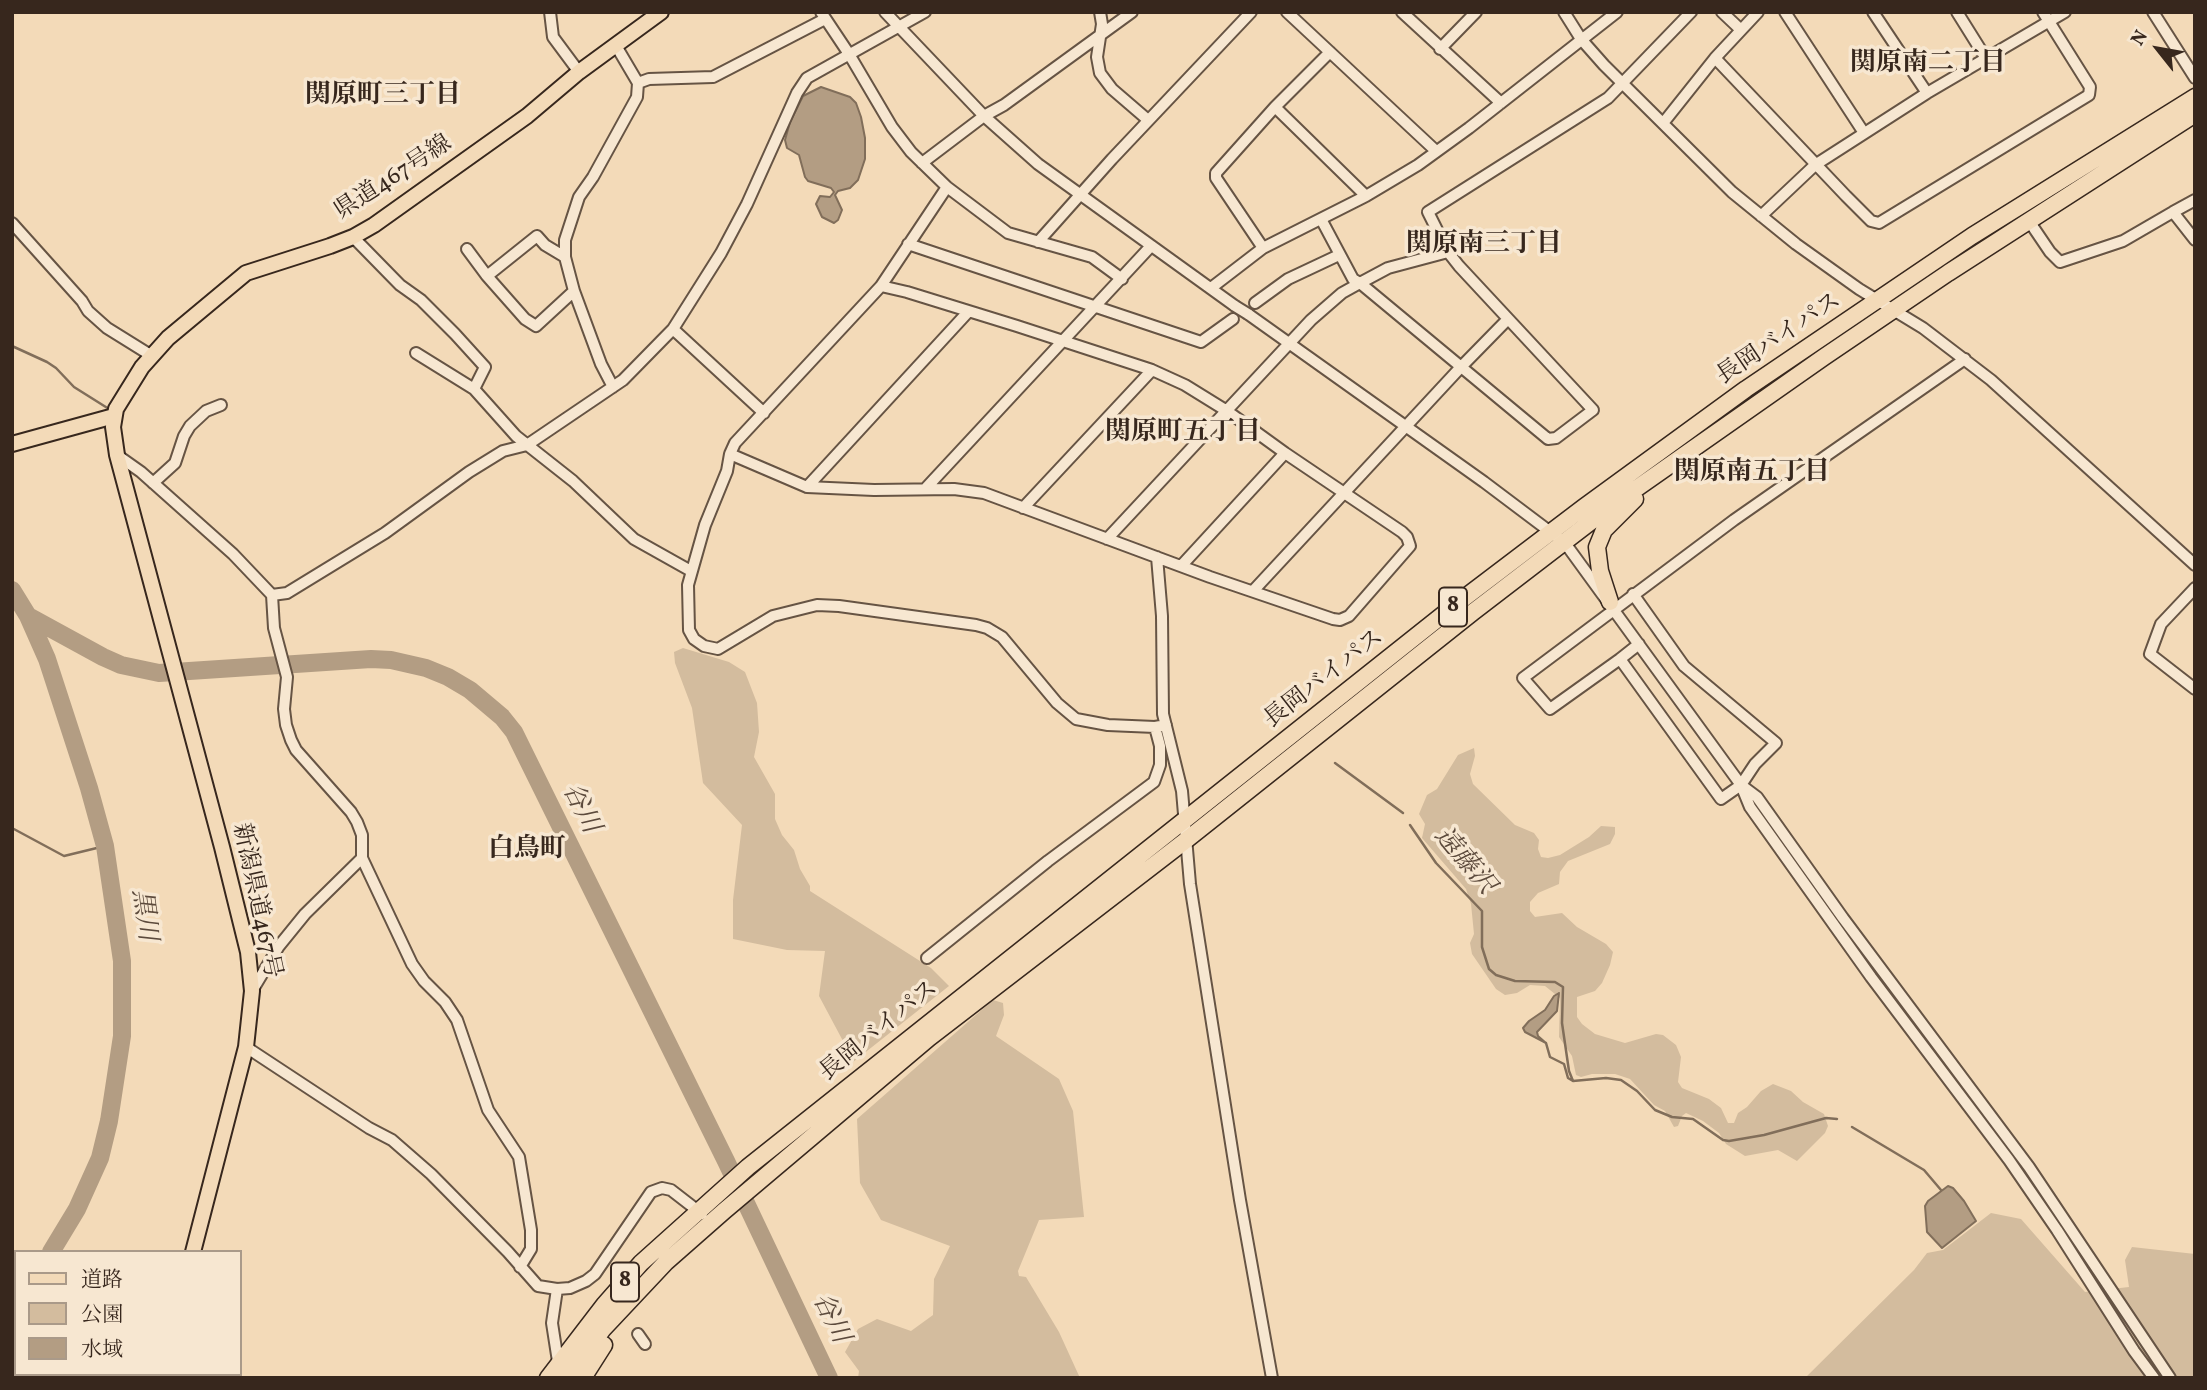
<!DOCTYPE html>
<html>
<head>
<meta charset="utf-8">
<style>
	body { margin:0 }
	#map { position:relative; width:2207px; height:1390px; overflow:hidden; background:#f3dab8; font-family:Vollkorn,"Noto Serif JP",serif }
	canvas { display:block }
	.frame { position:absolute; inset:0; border:14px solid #37271d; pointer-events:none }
	.legend { position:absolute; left:14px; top:1250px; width:228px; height:126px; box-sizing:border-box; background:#f7e7d1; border:2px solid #aa9a89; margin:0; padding:9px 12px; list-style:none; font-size:21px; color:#37271d }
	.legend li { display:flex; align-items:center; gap:14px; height:35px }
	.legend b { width:35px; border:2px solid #aa9a89 }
	.north { position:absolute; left:2123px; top:14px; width:70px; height:70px; -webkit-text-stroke:5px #f7e7d1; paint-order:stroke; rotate:301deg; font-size:19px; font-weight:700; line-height:28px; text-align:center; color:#37271d }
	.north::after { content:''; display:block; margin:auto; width:24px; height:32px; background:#37271d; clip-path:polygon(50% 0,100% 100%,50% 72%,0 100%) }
</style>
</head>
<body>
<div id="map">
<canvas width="2207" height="1390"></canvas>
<div class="frame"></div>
<ul class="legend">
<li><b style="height:9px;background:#f3dab8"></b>道路</li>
<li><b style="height:19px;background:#d3bc9e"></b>公園</li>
<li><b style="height:19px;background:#b39d83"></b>水域</li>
</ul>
<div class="north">N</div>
</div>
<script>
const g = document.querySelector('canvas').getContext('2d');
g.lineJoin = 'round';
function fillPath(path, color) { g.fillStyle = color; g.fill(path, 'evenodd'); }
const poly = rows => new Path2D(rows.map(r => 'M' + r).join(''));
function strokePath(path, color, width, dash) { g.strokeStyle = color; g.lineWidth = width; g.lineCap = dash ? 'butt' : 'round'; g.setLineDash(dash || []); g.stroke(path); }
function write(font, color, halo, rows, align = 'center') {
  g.font = font + ' Vollkorn,"Noto Serif JP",serif'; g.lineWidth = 7; g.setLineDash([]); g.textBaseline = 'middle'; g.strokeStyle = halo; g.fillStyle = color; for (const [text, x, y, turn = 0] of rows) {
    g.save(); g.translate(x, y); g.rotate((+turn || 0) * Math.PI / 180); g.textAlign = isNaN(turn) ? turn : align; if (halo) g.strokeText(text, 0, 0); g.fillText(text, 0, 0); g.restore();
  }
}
fillPath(poly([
	[683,648,729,662,745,672,757,703,759,732,754,757,775,794,775,819,782,835,794,850,800,869,810,886,810,891,931,968,949,986,843,1070,843,1041,819,996,825,951,787,950,733,939,733,900,742,825,703,783,692,708,675,663,674,652],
	[1474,748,1475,756,1470,774,1473,784,1515,825,1534,833,1539,840,1538,849,1541,857,1548,858,1560,855,1589,837,1601,826,1615,827,1615,834,1610,844,1568,861,1560,872,1559,884,1538,893,1530,902,1530,911,1535,917,1562,913,1577,927,1606,944,1613,952,1610,965,1602,983,1595,991,1577,997,1577,1017,1582,1024,1595,1034,1625,1043,1656,1034,1663,1035,1676,1045,1681,1057,1678,1082,1682,1088,1709,1099,1721,1108,1728,1123,1734,1123,1738,1113,1747,1107,1761,1091,1773,1084,1791,1091,1803,1102,1824,1114,1828,1126,1825,1133,1797,1161,1778,1150,1745,1156,1726,1144,1719,1133,1703,1121,1686,1113,1682,1116,1678,1126,1674,1127,1665,1111,1654,1105,1630,1079,1615,1074,1592,1074,1581,1077,1576,1075,1572,1056,1559,1037,1560,998,1545,986,1530,985,1517,993,1505,995,1496,989,1472,954,1470,943,1474,934,1471,904,1466,889,1422,838,1425,824,1419,814,1427,795,1437,789,1458,755],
	[993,1000,1003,1003,1004,1015,996,1036,1059,1079,1073,1111,1084,1217,1039,1220,1018,1271,1019,1276,1026,1277,1059,1332,1080,1378,858,1378,859,1371,845,1352,858,1329,877,1319,911,1331,933,1315,934,1279,950,1246,881,1220,860,1183,857,1119],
	[1991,1213,2021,1219,2085,1292,2129,1287,2125,1260,2132,1247,2195,1254,2195,1378,1805,1378,1914,1270,1927,1253,1943,1250]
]), '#d3bc9e');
const water = poly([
	[821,87,850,97,856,103,861,117,865,138,865,159,858,180,850,188,838,191,835,195,842,210,838,220,834,223,822,217,816,204,820,196,830,197,834,192,831,188,808,181,805,177,799,155,787,148,785,140,790,122,803,96,821,87],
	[1559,993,1557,1011,1537,1032,1538,1036,1546,1043,1525,1032,1523,1028,1529,1021,1545,1010,1554,996,1559,993],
	[1948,1186,1953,1188,1964,1201,1976,1221,1942,1248,1927,1232,1925,1206,1928,1201,1948,1186]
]);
fillPath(water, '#b39d83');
strokePath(water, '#816e5a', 2);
strokePath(poly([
	[12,346,47,362,56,368,74,387,109,409],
	[1335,763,1403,813],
	[1410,825,1436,863,1482,911,1482,947,1489,969,1496,975,1515,981,1555,982,1563,987,1562,1023,1569,1071,1573,1081,1606,1078,1621,1080,1637,1091,1655,1110,1672,1117,1693,1119,1723,1140,1729,1141,1764,1135,1826,1118,1837,1119],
	[12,828,64,856,105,846],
	[1546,1043,1550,1057,1564,1064,1568,1078,1573,1081],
	[1852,1127,1924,1170,1941,1190]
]), '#816e5a', 2.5);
strokePath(poly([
	[12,590,28,616,47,659,89,788,105,846,122,961,122,1036,109,1121,100,1158,77,1209,51,1252],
	[28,616,103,657,121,665,159,673,371,659,391,660,426,668,448,677,470,690,502,717,514,732,597,900,726,1161,829,1378],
	[12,1306,16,1301]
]), '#b39d83', 18);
const minor = poly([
	[550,12,553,37,579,72],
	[821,12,849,54,892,127,911,152,947,187,1008,233,1092,257,1122,279],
	[885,12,984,116,1038,164,1235,306],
	[1100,12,1102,24,1097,57,1100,73,1112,89,1148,120],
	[1287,12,1436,151],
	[1402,12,1501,103],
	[1564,12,1581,39,1604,65,1732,192,1796,244,1859,289,1923,328,1991,380,2195,565],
	[1722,12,1741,30],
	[1785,12,1864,133],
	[1873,12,1927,93],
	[1957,12,1987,60],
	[2153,12,2195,78],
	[1440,49,1476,12],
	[1715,58,1846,196,1871,221,1879,223,2089,95,2090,87,2043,12],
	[638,83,649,79,713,77,825,19],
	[1275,107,1366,196],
	[1664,122,1715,58,1758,12],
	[922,163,984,116,1004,105,1132,12],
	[2195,200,2173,212,2195,240],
	[1761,216,1815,165,1927,93,2065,12],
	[1321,219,1353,279,1360,283,1388,268,1448,252],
	[2029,221,2050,252,2060,262,2123,241,2173,212],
	[12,223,82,301,88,311,107,328,152,356],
	[353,237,400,285,421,300,455,334,485,367,474,389],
	[1038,242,1112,159,1251,12],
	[908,244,1201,342,1233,319],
	[1263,248,1216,178,1216,173,1275,107,1330,52],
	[467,249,487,276],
	[565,257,545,245,537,236,487,276,525,319,536,326,574,291],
	[881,286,907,292,1017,326,1152,370,1185,385,1227,411,1285,453,1402,532,1407,537,1410,546,1349,616,1340,620,1333,619,1210,577,984,493,954,489,874,490,807,487,730,454,735,443,881,286],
	[881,286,947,187],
	[1211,288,1263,248,1366,196,1418,165,1469,128,1617,12],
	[1255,303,1288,279,1339,255],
	[1248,314,1484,482,1565,543,1741,785,1750,807,1871,977,2009,1160,2057,1230,2134,1351,2154,1378],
	[673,329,764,413],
	[416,353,474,389,516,436,573,481,634,539,691,571],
	[613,387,601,364,574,291,565,257,565,240,579,197,593,177,637,97,638,83,615,44],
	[730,454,727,471,705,525,688,585,689,630,694,639,704,646,718,649,773,616,817,605,839,606,976,625,987,628,1002,637,1057,703,1076,719,1108,725,1155,727,1166,725],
	[117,455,141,472,233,554,272,595,274,628,287,677,284,709,286,725,291,740,296,750,351,812,357,822,362,835,362,858,412,964,424,981,445,1002,457,1020,488,1110,519,1157,531,1230,531,1249,520,1267],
	[153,483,175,463,184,436,190,426,206,411,221,405],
	[807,487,968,312],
	[926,488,1151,246],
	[1023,508,1152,370],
	[1107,539,1311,320,1342,293,1360,283,1548,439,1556,438,1593,410,1459,266,1448,252,1428,212,1608,98,1691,12],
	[1157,557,1162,616,1163,714,1182,791,1190,884,1240,1200,1272,1378],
	[1182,565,1285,453],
	[2195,588,2161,624,2150,654,2195,689],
	[1253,591,1460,368,1508,319],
	[1633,594,1684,666,1776,743,1755,764,1741,785,1721,799,1620,659,1639,644],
	[272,595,287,593,385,533,469,472,503,451,527,445,623,380,673,329,721,253,747,204,797,93,807,78,925,12],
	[1620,659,1550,709,1523,678,1734,520,1965,359],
	[1741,785,1757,797,1843,918,2029,1167,2170,1378],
	[927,958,1048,861,1154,782,1160,765,1160,746,1155,727],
	[252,991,279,946,305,914,362,858],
	[246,1047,369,1128,392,1140,431,1174,508,1252,538,1286,557,1289,570,1288,586,1281,595,1274,651,1192,662,1188,671,1190,702,1214],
	[557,1289,552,1323,559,1368],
	[638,1334,645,1344]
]);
const major = poly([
	[12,444,114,416],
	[193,1252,246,1047,252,991,248,952,222,847,117,455,113,427,116,409,142,367,168,338,246,273,330,246,353,237,374,225,527,116,579,72,661,12],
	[160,1378,161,1374]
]);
const highway = poly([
	[1610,602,1600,571,1597,547,1604,530,1635,499],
	[548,1378,604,1305,641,1263,748,1167,1459,602,1584,507,1746,389,1972,236,2195,97],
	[567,1378,603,1329,666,1262,724,1211,929,1038,1185,841,1473,612,1610,507,1824,357,1948,273,2195,114],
	[583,1378,604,1345]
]);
strokePath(minor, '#665444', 14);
strokePath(major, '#37271d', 18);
strokePath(highway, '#37271d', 19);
strokePath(minor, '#f7e7d1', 10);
strokePath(major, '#f3dab8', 14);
strokePath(highway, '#f3dab8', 16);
const minorBridge = poly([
	[1235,306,1248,314]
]);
strokePath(minorBridge, '#665444', 14, []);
strokePath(minorBridge, '#f7e7d1', 10);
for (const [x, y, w] of [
	[1453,607,28],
	[625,1282,28]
]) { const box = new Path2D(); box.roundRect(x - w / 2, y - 19.5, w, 39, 5); g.fillStyle = '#f7e7d1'; g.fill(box); strokePath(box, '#37271d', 2); }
write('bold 23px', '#37271d', null, [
	["8",1453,607],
	["8",625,1282]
]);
write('24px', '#37271d', '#f7e7d1', [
	["県道467号線",394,179,-33],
	["長岡バイパス",1780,340,-34],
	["長岡バイパス",1325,680,-38],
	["新潟県道467号",255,901,78],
	["長岡バイパス",880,1032,-39]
]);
write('bold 26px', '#37271d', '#f7e7d1', [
	["関原南二丁目",1928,65],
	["関原町三丁目",383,97],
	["関原南三丁目",1484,246],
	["関原町五丁目",1183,434],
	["関原南五丁目",1752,474],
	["白鳥町",527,851]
]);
write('italic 26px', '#5c4a3c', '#f7e7d1', [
	["谷川",579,809,63],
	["遠藤沢",1463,862,50],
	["黒川",142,915,82],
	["谷川",829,1319,64]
]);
</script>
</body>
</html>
